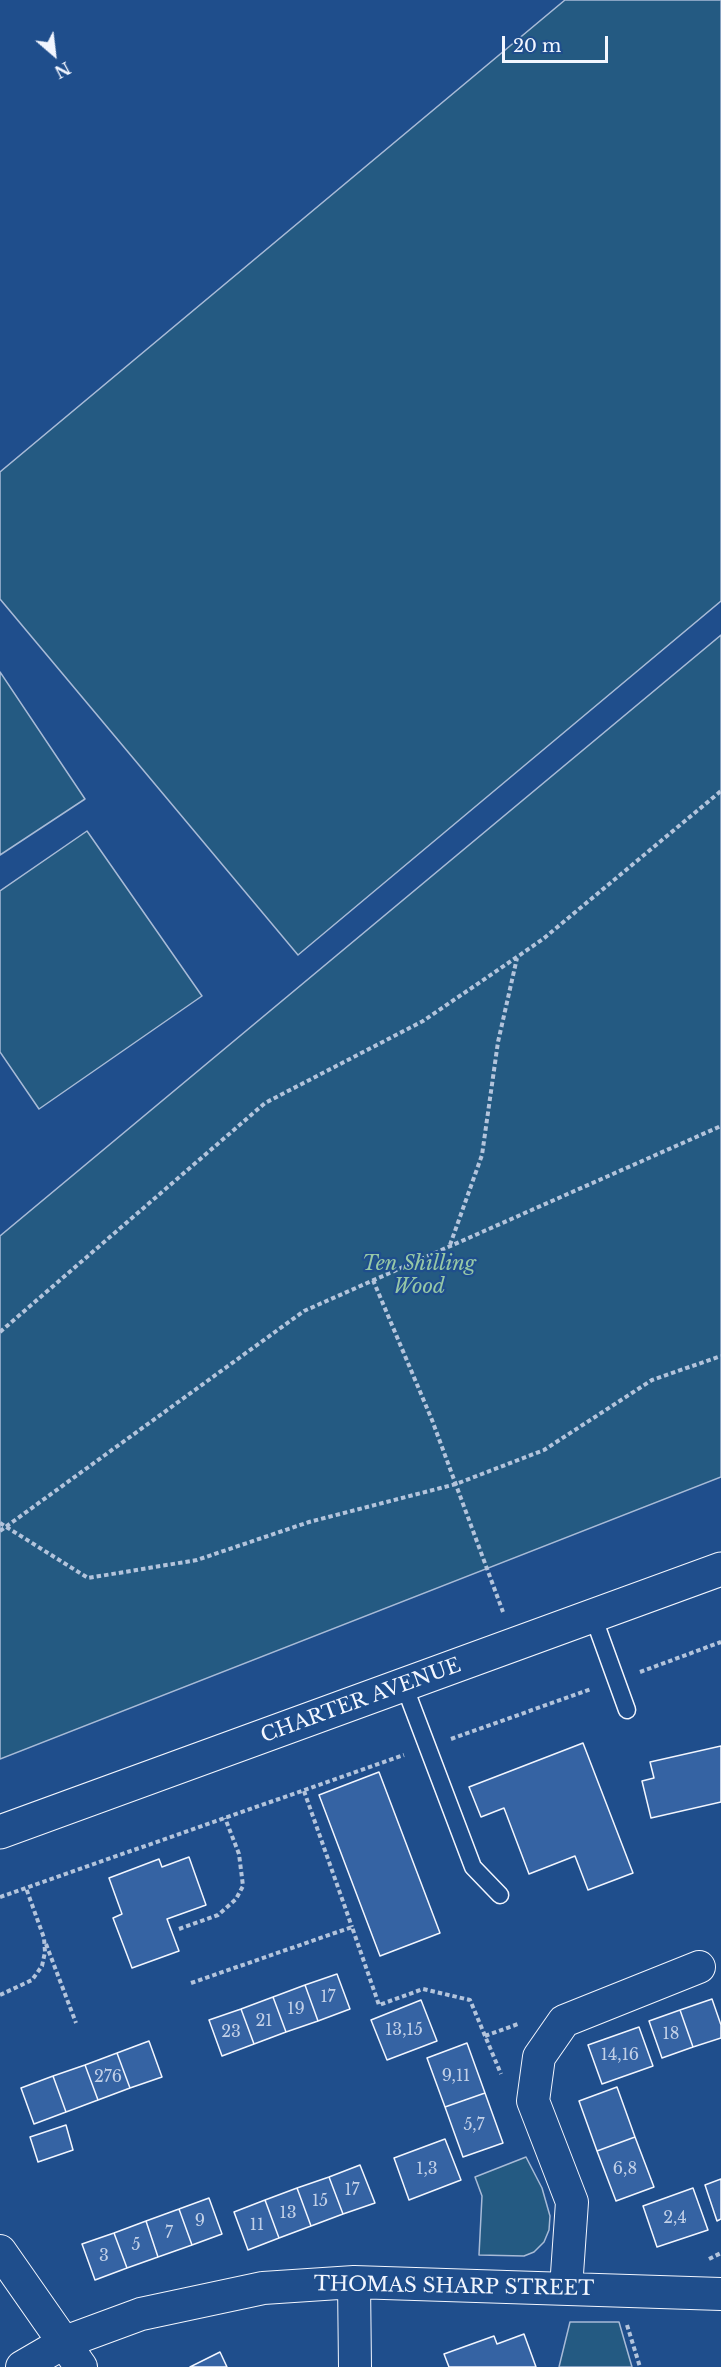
<!DOCTYPE html>
<html>
<head>
<meta charset="utf-8">
<style>
	body { margin:0 }
	#map { position:relative; width:721px; height:2367px; overflow:hidden; background:#1f4e8c; font-family:"Libre Baskerville",serif }
	canvas { display:block }
	.north { position:absolute; left:24px; top:24px; width:60px; height:60px; -webkit-text-stroke:4px #1f4e8c; paint-order:stroke; rotate:152deg; font-size:16px; font-weight:700; line-height:24px; text-align:center; color:#f2f6ff }
	.north::after { content:''; display:block; margin:auto; width:21px; height:27px; background:#f2f6ff; clip-path:polygon(50% 0,100% 100%,50% 72%,0 100%) }
	.scale { position:absolute; left:502px; top:36px; width:106px; height:27px; box-sizing:border-box; border:3px solid #f2f6ff; border-top:0; padding-left:8px; font-size:18px; line-height:21px; white-space:nowrap; color:#f2f6ff; -webkit-text-stroke:4px #1f4e8c; paint-order:stroke }
</style>
</head>
<body>
<div id="map">
<canvas width="721" height="2367"></canvas>
<div class="north">N</div>
<div class="scale">20 m</div>
</div>
<script>
const g = document.querySelector('canvas').getContext('2d');
g.lineJoin = 'round';
function fillPath(path, color) { g.fillStyle = color; g.fill(path, 'evenodd'); }
const poly = rows => new Path2D(rows.map(r => 'M' + r).join(''));
function strokePath(path, color, width, dash) { g.strokeStyle = color; g.lineWidth = width; g.lineCap = dash ? 'butt' : 'round'; g.setLineDash(dash || []); g.stroke(path); }
function write(font, color, halo, rows, align = 'center') {
  g.font = font + ' "Libre Baskerville",serif'; g.lineWidth = 4.5; g.setLineDash([]); g.textBaseline = 'middle'; g.strokeStyle = halo; g.fillStyle = color; for (const [text, x, y, turn = 0] of rows) {
    g.save(); g.translate(x, y); g.rotate((+turn || 0) * Math.PI / 180); g.textAlign = isNaN(turn) ? turn : align; if (halo) g.strokeText(text, 0, 0); g.fillText(text, 0, 0); g.restore();
  }
}
const green = poly([
	[565,0,721,0,721,601,298,955,0,599,0,472,565,0],
	[721,635,721,1477,0,1759,0,1236,721,635],
	[0,672,85,799,0,855,0,672],
	[87,831,202,996,39,1109,0,1052,0,891,87,831],
	[526,2157,542,2188,550,2216,549,2230,544,2242,534,2252,524,2256,479,2255,482,2196,475,2177,526,2157],
	[570,2322,619,2322,632,2367,559,2367,570,2322]
]);
fillPath(green, '#245a82');
strokePath(green, '#a8bbd7', 1.5);
const building = poly([
	[583,1743,633,1873,588,1890,575,1856,529,1874,504,1808,481,1817,469,1787,583,1743],
	[721,1746,721,1802,651,1818,642,1781,654,1778,650,1762,721,1746],
	[379,1772,440,1933,380,1956,319,1795,379,1772],
	[189,1857,206,1905,167,1919,179,1951,132,1968,113,1918,122,1914,109,1878,159,1859,162,1867,189,1857],
	[337,1974,350,2009,318,2021,305,1985,337,1974],
	[305,1985,318,2021,286,2032,273,1997,305,1985],
	[273,1997,286,2032,254,2044,241,2009,273,1997],
	[712,1999,721,2025,721,2038,693,2047,680,2010,712,1999],
	[421,2000,437,2041,387,2060,371,2020,421,2000],
	[241,2009,254,2044,222,2056,209,2020,241,2009],
	[680,2010,693,2047,662,2058,649,2021,680,2010],
	[639,2027,653,2066,602,2084,588,2045,639,2027],
	[149,2041,162,2077,130,2088,117,2053,149,2041],
	[467,2043,485,2093,445,2107,427,2058,467,2043],
	[117,2053,130,2088,98,2100,85,2065,117,2053],
	[85,2065,98,2100,66,2112,53,2076,85,2065],
	[53,2076,66,2112,34,2124,21,2088,53,2076],
	[617,2087,635,2137,597,2151,579,2101,617,2087],
	[485,2093,503,2143,463,2157,445,2107,485,2093],
	[66,2125,73,2150,38,2162,30,2137,66,2125],
	[635,2137,654,2187,616,2201,597,2151,635,2137],
	[445,2139,461,2180,409,2200,394,2158,445,2139],
	[360,2165,375,2203,343,2214,329,2177,360,2165],
	[329,2177,343,2214,311,2226,297,2188,329,2177],
	[721,2179,721,2219,717,2221,705,2185,721,2179],
	[297,2188,311,2226,279,2238,265,2200,297,2188],
	[693,2188,708,2230,657,2247,643,2206,693,2188],
	[209,2198,222,2234,192,2245,179,2209,209,2198],
	[265,2200,279,2238,248,2250,234,2212,265,2200],
	[179,2209,192,2245,158,2257,146,2221,179,2209],
	[146,2221,158,2257,127,2268,114,2233,146,2221],
	[114,2233,127,2268,95,2280,82,2244,114,2233],
	[524,2334,536,2367,449,2367,444,2354,494,2336,497,2344,524,2334],
	[220,2352,227,2367,190,2367,220,2352]
]);
fillPath(building, '#3563a3');
strokePath(building, '#f2f6ff', 1.5);
const service = poly([
	[593,1616,627,1710],
	[404,1685,473,1867,500,1895]
]);
const minor = poly([
	[0,2251,81,2367],
	[354,2282,355,2367],
	[566,2288,572,2202,533,2101,539,2057,564,2021,699,1967],
	[22,2367,65,2342,141,2314,263,2288,354,2282,721,2294]
]);
const tertiary = poly([
	[0,1832,721,1569]
]);
strokePath(service, '#f2f6ff', 19);
strokePath(minor, '#f2f6ff', 34);
strokePath(tertiary, '#f2f6ff', 35);
strokePath(poly([
	[450,1245,482,1155,498,1042,517,958],
	[373,1280,432,1420,503,1612],
	[0,1332,265,1103,423,1021,517,957,543,939,721,791],
	[0,1523,88,1578,197,1560,309,1522,456,1484,544,1450,652,1380,721,1356],
	[0,1531,304,1311,721,1126],
	[640,1672,721,1642],
	[451,1739,591,1689],
	[304,1791,352,1927],
	[0,1897,404,1755],
	[179,1929,218,1915,236,1899,243,1886,239,1854,225,1818],
	[46,1944,76,2023],
	[191,1983,352,1927,379,2005,423,1989,470,2000,501,2074],
	[0,1995,32,1980,42,1966,45,1952,44,1938,26,1888],
	[485,2036,518,2024],
	[709,2259,721,2253],
	[627,2325,640,2367]
]), '#b3c4dc', 4, [4.5, 3]);
strokePath(service, '#1f4e8c', 16);
strokePath(minor, '#1f4e8c', 32);
strokePath(tertiary, '#1f4e8c', 33);
write('16px', '#c3d1e8', null, [
	["17",328,1997],
	["19",296,2009],
	["21",264,2021],
	["13,15",404,2030],
	["23",231,2032],
	["18",671,2034],
	["14,16",620,2055],
	["9,11",456,2076],
	["276",108,2077],
	["5,7",474,2125],
	["1,3",427,2169],
	["6,8",625,2169],
	["17",352,2190],
	["15",320,2201],
	["13",288,2213],
	["2,4",675,2218],
	["9",200,2221],
	["11",257,2225],
	["7",169,2233],
	["5",136,2245],
	["3",104,2256]
]);
write('italic 20px', '#97c8a6', '#1f4e8c', [
	["Ten Shilling",419,1264],
	["Wood",419,1287]
]);
write('20px', '#f2f6ff', '#1f4e8c', [
	["CHARTER AVENUE",361,1701,-20],
	["THOMAS SHARP STREET",454,2287,1]
]);
</script>
</body>
</html>
